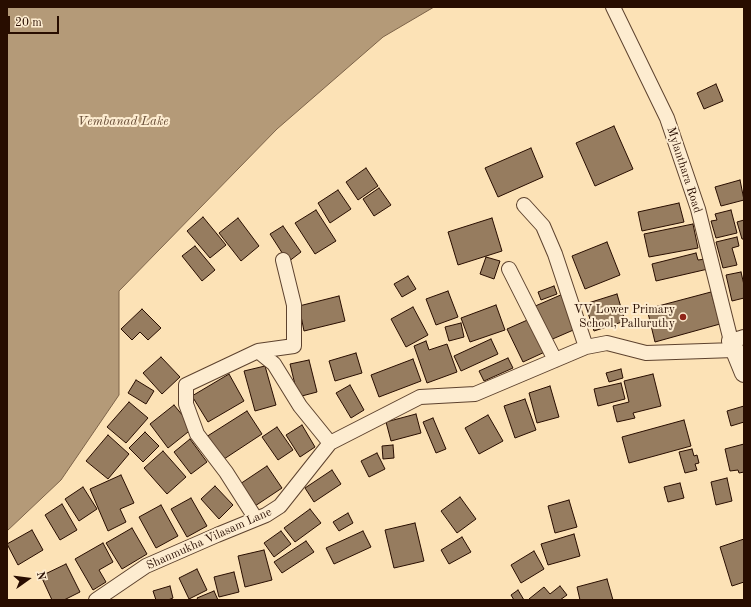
<!DOCTYPE html>
<html>
<head>
<meta charset="utf-8">
<style>
	body { margin:0 }
	#map { position:relative; width:751px; height:607px; overflow:hidden; background:#fce2b6; font-family:"Old Standard TT",serif }
	canvas { display:block }
	.frame { position:absolute; inset:0; border:8px solid #280d00; pointer-events:none }
	.north { position:absolute; left:8px; top:559px; width:40px; height:40px; -webkit-text-stroke:3px #fdecd0; paint-order:stroke; rotate:76deg; font-size:11px; font-weight:700; line-height:16px; text-align:center; color:#280d00 }
	.north::after { content:''; display:block; margin:auto; width:14px; height:18px; background:#280d00; clip-path:polygon(50% 0,100% 100%,50% 72%,0 100%) }
	.scale { position:absolute; left:8px; top:16px; width:51px; height:18px; box-sizing:border-box; border:2px solid #280d00; border-top:0; padding-left:5px; font-size:12px; line-height:14px; white-space:nowrap; color:#280d00; -webkit-text-stroke:3px #fdecd0; paint-order:stroke }
</style>
</head>
<body>
<div id="map">
<canvas width="751" height="607"></canvas>
<div class="frame"></div>
<div class="north">N</div>
<div class="scale">20 m</div>
</div>
<script>
const g = document.querySelector('canvas').getContext('2d');
g.lineJoin = 'round';
function fillPath(path, color) { g.fillStyle = color; g.fill(path, 'evenodd'); }
const poly = rows => new Path2D(rows.map(r => 'M' + r).join(''));
function strokePath(path, color, width, dash) { g.strokeStyle = color; g.lineWidth = width; g.lineCap = dash ? 'butt' : 'round'; g.setLineDash(dash || []); g.stroke(path); }
function write(font, color, halo, rows, align = 'center') {
  g.font = font + ' "Old Standard TT",serif'; g.lineWidth = 4; g.setLineDash([]); g.textBaseline = 'middle'; g.strokeStyle = halo; g.fillStyle = color; for (const [text, x, y, turn = 0] of rows) {
    g.save(); g.translate(x, y); g.rotate((+turn || 0) * Math.PI / 180); g.textAlign = isNaN(turn) ? turn : align; if (halo) g.strokeText(text, 0, 0); g.fillText(text, 0, 0); g.restore();
  }
}
const water = poly([
	[7,7,434,7,383,37,277,129,119,291,119,395,61,480,7,531,7,7]
]);
fillPath(water, '#b49a78');
strokePath(water, '#7c6248', 1);
const building = poly([
	[716,84,723,101,704,109,697,93,716,84],
	[614,126,633,169,595,186,576,143,614,126],
	[531,148,543,177,498,197,485,168,531,148],
	[366,168,378,186,358,200,346,182,366,168],
	[740,180,744,200,721,206,715,187,740,180],
	[379,188,391,205,374,216,363,199,379,188],
	[338,190,351,209,330,223,318,203,338,190],
	[679,203,684,222,642,231,638,212,679,203],
	[316,210,336,241,315,254,295,223,316,210],
	[731,210,737,233,716,238,711,221,717,220,715,214,731,210],
	[203,217,226,245,210,258,187,231,203,217],
	[238,218,259,246,241,261,219,233,238,218],
	[492,218,502,251,458,265,448,232,492,218],
	[744,220,744,239,742,239,737,222,744,220],
	[693,224,698,248,649,257,644,234,693,224],
	[283,226,301,252,288,262,270,234,283,226],
	[737,237,739,246,732,248,737,265,723,268,716,242,737,237],
	[607,242,620,275,585,289,572,256,607,242],
	[195,246,215,270,202,281,182,256,195,246],
	[696,253,698,260,706,259,708,269,656,281,652,264,696,253],
	[486,257,500,261,494,279,480,274,486,257],
	[741,272,744,285,744,298,732,301,726,275,741,272],
	[408,276,416,289,402,297,394,284,408,276],
	[554,286,557,294,541,300,538,292,554,286],
	[448,291,458,317,436,325,426,299,448,291],
	[711,292,720,324,655,342,647,309,711,292],
	[563,294,578,328,548,341,533,307,563,294],
	[617,294,625,321,594,331,585,304,617,294],
	[339,296,345,321,304,331,299,306,339,296],
	[496,305,505,330,470,342,461,318,496,305],
	[413,307,428,335,406,347,391,319,413,307],
	[142,309,161,328,148,340,140,332,132,340,121,329,142,309],
	[532,318,547,351,523,362,507,329,532,318],
	[461,323,464,337,449,341,445,327,461,323],
	[491,339,498,354,461,371,454,356,491,339],
	[426,341,429,350,447,344,457,372,427,383,414,346,426,341],
	[356,353,362,373,335,381,329,361,356,353],
	[161,357,180,377,162,394,143,373,161,357],
	[508,358,513,368,484,381,479,371,508,358],
	[413,359,421,381,379,397,371,375,413,359],
	[309,360,317,392,298,397,290,364,309,360],
	[265,366,276,405,255,411,244,371,265,366],
	[621,369,623,378,609,382,606,373,621,369],
	[229,374,244,401,208,422,192,396,229,374],
	[653,374,661,406,633,413,635,418,617,422,613,406,629,402,624,381,653,374],
	[136,380,154,391,146,404,128,393,136,380],
	[621,383,625,399,598,406,594,389,621,383],
	[350,385,364,410,351,418,336,393,350,385],
	[550,386,559,417,537,423,529,393,550,386],
	[525,399,536,430,515,438,504,406,525,399],
	[129,402,148,418,126,443,107,427,129,402],
	[174,405,193,428,168,448,150,424,174,405],
	[744,406,744,422,731,426,727,411,744,406],
	[247,411,262,434,221,461,206,437,247,411],
	[416,414,421,433,391,441,386,422,416,414],
	[488,415,503,441,479,454,465,428,488,415],
	[433,418,446,449,436,453,423,422,433,418],
	[684,420,691,446,629,463,622,437,684,420],
	[302,425,315,447,300,457,286,435,302,425],
	[277,427,293,450,278,460,262,437,277,427],
	[145,432,159,446,143,462,129,448,145,432],
	[108,435,129,454,108,479,86,461,108,435],
	[190,439,207,462,191,474,174,452,190,439],
	[744,444,744,472,739,473,738,470,730,471,725,449,744,444],
	[393,445,394,458,383,459,382,446,393,445],
	[692,449,694,456,697,455,699,463,695,464,697,470,685,473,679,452,692,449],
	[163,451,186,477,167,494,144,468,163,451],
	[377,453,385,469,369,477,361,461,377,453],
	[267,466,282,488,255,506,240,484,267,466],
	[332,470,341,484,314,502,305,488,332,470],
	[121,475,134,503,120,509,126,522,108,531,90,489,121,475],
	[727,478,732,501,716,505,711,482,727,478],
	[680,483,684,498,668,502,664,487,680,483],
	[215,486,233,505,219,519,201,499,215,486],
	[83,487,97,509,79,521,65,499,83,487],
	[460,497,476,519,457,533,441,511,460,497],
	[191,498,207,526,187,537,171,509,191,498],
	[569,500,577,527,555,533,548,506,569,500],
	[62,504,77,530,60,540,45,515,62,504],
	[161,505,178,536,156,548,139,517,161,505],
	[310,509,321,523,295,542,284,528,310,509],
	[348,513,353,523,339,531,333,522,348,513],
	[415,523,424,561,394,568,385,530,415,523],
	[132,528,147,554,122,569,106,543,132,528],
	[32,530,43,550,18,565,7,544,32,530],
	[281,531,291,544,274,557,264,543,281,531],
	[363,531,371,547,334,564,326,548,363,531],
	[574,534,580,556,548,565,541,544,574,534],
	[462,537,471,552,449,564,441,550,462,537],
	[744,539,744,582,732,586,720,547,744,539],
	[306,541,314,552,282,573,274,562,306,541],
	[103,543,113,562,99,570,106,582,93,590,75,559,103,543],
	[264,550,272,580,245,587,238,556,264,550],
	[534,551,544,569,521,583,511,565,534,551],
	[66,564,80,592,64,600,52,600,41,576,66,564],
	[197,569,207,590,189,599,179,578,197,569],
	[234,572,239,592,219,597,214,577,234,572],
	[607,579,613,600,580,600,577,587,607,579],
	[170,586,173,598,168,600,156,600,153,591,170,586],
	[560,586,567,595,560,600,530,600,529,599,544,587,550,594,560,586],
	[518,590,524,600,514,600,511,595,518,590],
	[214,591,218,600,198,600,197,598,214,591]
]);
fillPath(building, '#967c5f');
strokePath(building, '#280d00', 1);
const minor = poly([
	[613,7,667,118,698,209,731,341,744,337],
	[524,205,543,226,555,254,586,347],
	[509,269,555,360],
	[258,351,294,346,294,305,283,260],
	[256,519,226,472,197,434,186,404,186,385,258,351,274,364,300,406,330,443],
	[96,600,146,566,217,535,266,515,280,506,330,443,420,397,475,394,586,347,607,343,646,353,734,350]
]);
const tertiary = poly([
	[731,341,744,373]
]);
strokePath(minor, '#5d422e', 16);
strokePath(tertiary, '#5d422e', 20);
strokePath(minor, '#fdecd0', 14);
strokePath(tertiary, '#fdecd0', 18);
for (const [x, y, r, color] of [
	[683,317,4,"#8f2418"]
]) { const dot = new Path2D(); dot.arc(x, y, r, 0, 2 * Math.PI); g.fillStyle = color; g.fill(dot); strokePath(dot, '#fdecd0', 1.5); }
write('12px', '#280d00', '#fdecd0', [
	["Mylanthara Road",684,170,72],
	["Shanmukha Vilasam Lane",209,539,-24]
]);
write('12px', '#280d00', '#fdecd0', [
	["VV Lower Primary",675,310],
	["School, Palluruthy",675,324]
], 'right');
write('italic 13px', '#674c36', '#fdecd0', [
	["Vembanad Lake",123,122]
]);
</script>
</body>
</html>
